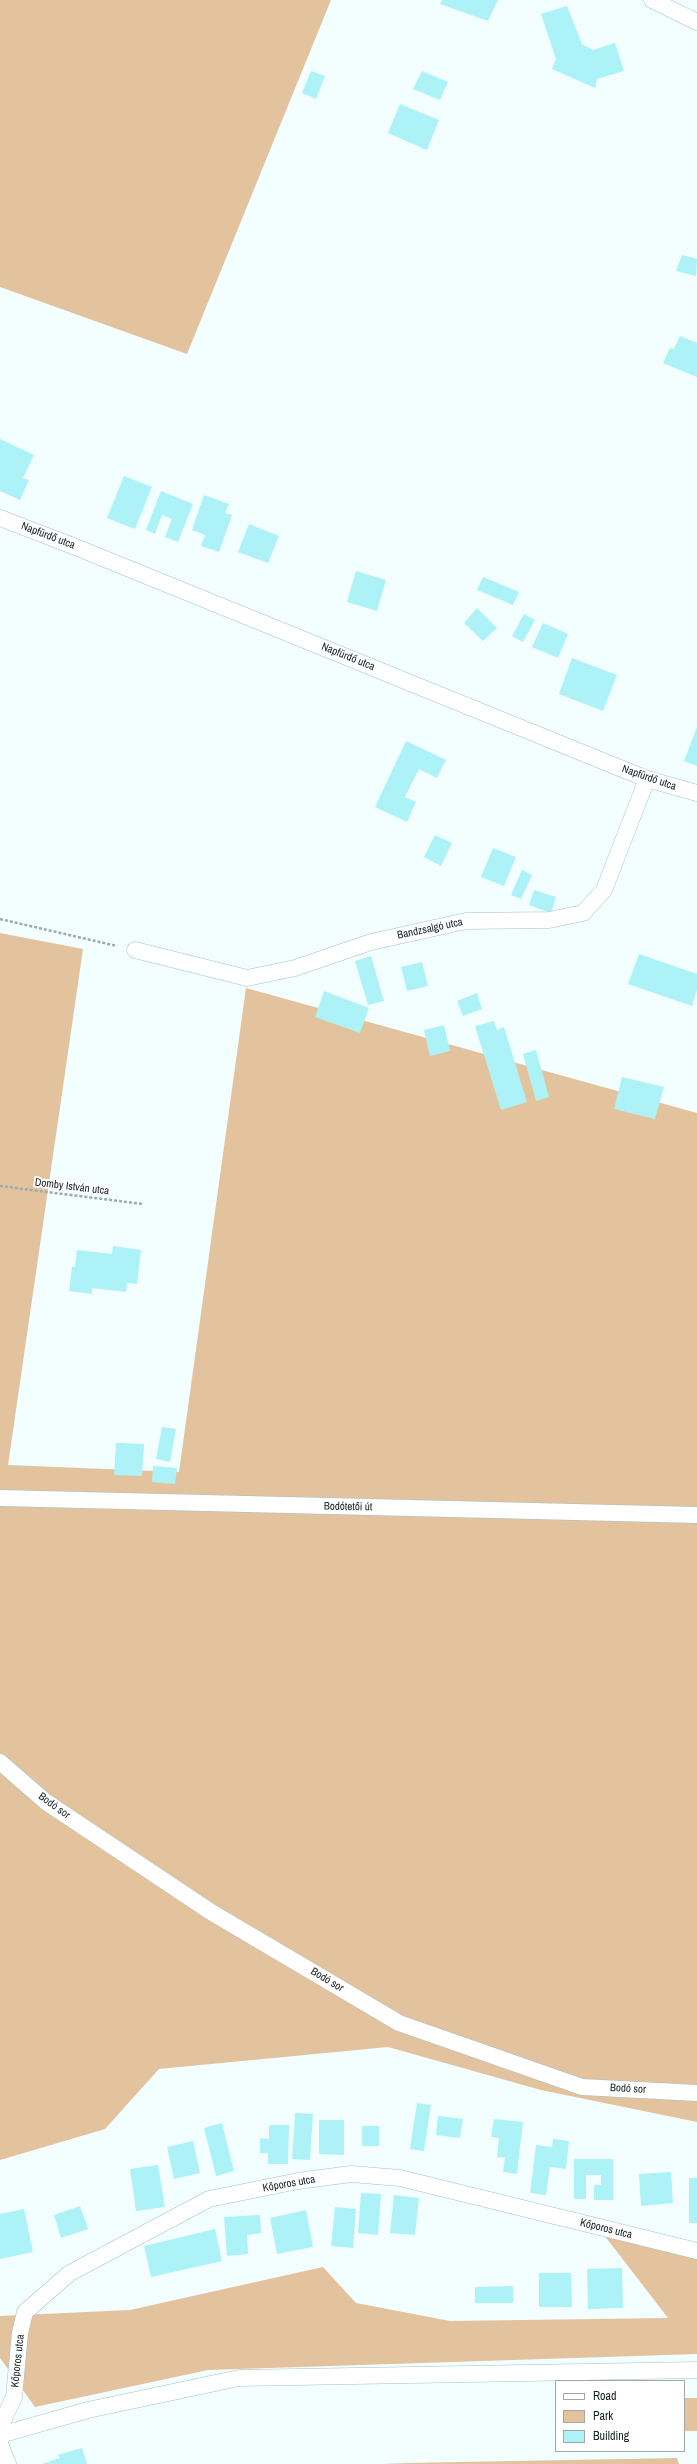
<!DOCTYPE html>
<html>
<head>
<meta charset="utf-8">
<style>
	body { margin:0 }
	#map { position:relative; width:697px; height:2464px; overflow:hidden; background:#f2feff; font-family:"Archivo Narrow",sans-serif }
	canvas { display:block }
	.legend { position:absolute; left:555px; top:2380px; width:130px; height:72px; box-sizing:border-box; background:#fff; border:1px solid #a1a6a6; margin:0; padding:5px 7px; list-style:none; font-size:12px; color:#152121 }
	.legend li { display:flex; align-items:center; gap:8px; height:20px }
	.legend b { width:20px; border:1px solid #a1a6a6 }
</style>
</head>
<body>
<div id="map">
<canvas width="697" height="2464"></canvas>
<ul class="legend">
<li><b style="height:5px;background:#fff"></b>Road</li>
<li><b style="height:11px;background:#e3c29e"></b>Park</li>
<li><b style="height:11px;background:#adf2f6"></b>Building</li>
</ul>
</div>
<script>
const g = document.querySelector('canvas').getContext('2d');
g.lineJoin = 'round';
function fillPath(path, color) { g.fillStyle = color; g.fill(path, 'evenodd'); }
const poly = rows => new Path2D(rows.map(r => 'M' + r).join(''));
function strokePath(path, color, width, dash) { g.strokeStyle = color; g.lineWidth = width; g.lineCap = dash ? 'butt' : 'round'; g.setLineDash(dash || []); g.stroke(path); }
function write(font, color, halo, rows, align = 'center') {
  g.font = font + ' "Archivo Narrow",sans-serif'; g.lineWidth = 4; g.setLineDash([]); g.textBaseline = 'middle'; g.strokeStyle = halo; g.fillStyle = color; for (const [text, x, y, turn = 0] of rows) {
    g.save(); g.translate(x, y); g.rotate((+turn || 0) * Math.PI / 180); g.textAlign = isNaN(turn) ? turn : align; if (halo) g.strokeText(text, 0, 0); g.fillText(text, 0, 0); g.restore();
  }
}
fillPath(poly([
	[0,0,331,0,187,354,0,287],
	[0,933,83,949,8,1465,179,1472,246,988,697,1113,697,2122,541,2090,388,2047,159,2069,105,2129,0,2160],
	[604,2235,697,2255,697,2354,208,2370,35,2407,0,2358,0,2316,130,2310,323,2267,356,2303,450,2321,668,2318],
	[684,2398,697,2398,697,2431,684,2431],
	[677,2458,679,2464,384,2464,408,2463]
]), '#e3c29e');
fillPath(poly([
	[442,0,498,0,488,21,440,4],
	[567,6,582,44,593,50,615,43,624,71,597,79,595,88,552,69,556,59,541,14],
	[311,71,325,76,316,99,302,93],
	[422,71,448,82,440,100,413,89],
	[400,104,439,120,427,150,388,133],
	[682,255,697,259,696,276,676,271],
	[680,336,697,343,697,377,663,363,670,348,674,349],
	[0,439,34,455,23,478,29,480,20,500,0,491],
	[124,476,152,487,135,529,107,518],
	[161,491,193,504,178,542,165,537,172,519,162,515,155,534,146,530],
	[204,495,229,504,225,513,232,515,219,552,201,546,205,535,192,530],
	[249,524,279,536,268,563,238,552],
	[356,571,386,580,377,611,347,602],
	[483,577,519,592,513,605,477,590],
	[477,608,497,628,483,641,464,623],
	[524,614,535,620,523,642,512,636],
	[543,623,568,634,558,658,532,647],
	[572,658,617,675,603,711,559,694],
	[697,727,697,766,684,761],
	[406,741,446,760,437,778,419,769,405,797,416,802,407,822,375,807],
	[435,835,452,843,441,866,424,857],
	[493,848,516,857,504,886,481,877],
	[522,870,532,875,521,899,511,895],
	[534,890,556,897,551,913,529,905],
	[639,954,697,974,697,990,692,1006,628,984],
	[371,956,384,1001,368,1005,355,961],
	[422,962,428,986,407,991,401,967],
	[324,991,369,1008,360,1033,315,1017],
	[477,993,482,1009,463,1016,457,1001],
	[494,1021,497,1030,504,1027,527,1102,501,1110,475,1026],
	[444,1025,450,1051,430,1056,424,1030],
	[536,1050,549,1097,536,1101,523,1054],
	[622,1077,664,1087,655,1119,614,1109],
	[113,1246,141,1250,137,1284,127,1283,126,1292,92,1288,92,1294,69,1291,72,1267,75,1267,77,1250,112,1254],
	[162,1427,176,1429,170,1462,156,1459],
	[116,1443,144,1444,142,1476,114,1475],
	[153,1466,177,1468,175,1484,152,1482],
	[417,2103,431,2105,424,2151,410,2149],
	[295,2113,313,2114,310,2160,292,2159],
	[438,2116,463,2119,460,2138,436,2135],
	[494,2119,523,2122,517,2174,503,2172,505,2157,497,2157,499,2138,491,2137],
	[319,2120,344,2120,344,2155,319,2154],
	[222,2123,234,2171,216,2176,204,2128],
	[269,2125,289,2125,288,2164,268,2164,268,2153,260,2153,260,2138,269,2139],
	[362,2126,379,2126,379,2146,362,2146],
	[553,2139,569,2141,566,2169,550,2167,546,2195,530,2193,536,2145,552,2147],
	[193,2141,200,2173,174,2179,167,2147],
	[574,2159,613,2159,613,2200,594,2200,594,2185,601,2185,601,2175,586,2175,586,2199,574,2199],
	[158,2165,165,2207,136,2211,130,2169],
	[671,2172,673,2203,641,2206,639,2174],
	[689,2178,697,2178,697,2223,689,2223],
	[361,2193,381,2194,378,2235,358,2233],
	[394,2195,419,2198,415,2235,390,2233],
	[80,2206,88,2229,61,2238,54,2215],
	[335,2207,356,2209,353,2248,331,2246],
	[24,2209,33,2252,0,2259,0,2214],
	[306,2210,313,2247,277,2254,270,2218],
	[260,2215,261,2233,247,2235,248,2254,227,2256,224,2217],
	[215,2229,222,2261,151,2277,144,2246],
	[622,2268,623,2308,588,2309,587,2269],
	[539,2273,571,2273,572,2307,539,2307],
	[513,2286,513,2303,475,2303,475,2287],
	[82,2448,87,2464,42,2464,60,2458,58,2455]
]), '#adf2f6');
const street = poly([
	[652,0,697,22],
	[0,518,73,546,647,779,697,793],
	[135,950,247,978,295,968,371,942,466,921,549,920,583,913,604,890,647,779],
	[0,1498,697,1515],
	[0,1762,46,1802,211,1912,399,2023,582,2087,697,2093],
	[0,2427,14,2397,20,2333,25,2312,70,2273,209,2199,298,2181,351,2174,400,2178,697,2251],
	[0,2435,88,2410,239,2378,697,2370],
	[0,2444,8,2464]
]);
strokePath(street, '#a4c2c3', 17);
strokePath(poly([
	[0,919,117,946],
	[0,1186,142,1204]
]), '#9eaaab', 2.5, [3, 2]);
strokePath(street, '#fff', 16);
write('11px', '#152121', '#fff', [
	["Napfürdő utca",48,536,21],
	["Napfürdő utca",348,657,22],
	["Napfürdő utca",649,778,19],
	["Bandzsalgó utca",430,929,-12],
	["Domby István utca",72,1187,7],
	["Bodótetői út",348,1507,1],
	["Bodó sor",54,1806,36],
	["Bodó sor",327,1980,31],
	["Bodó sor",628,2089,3],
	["Kőporos utca",289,2184,-10],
	["Kőporos utca",606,2229,14],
	["Kőporos utca",18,2361,-84]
]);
</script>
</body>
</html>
